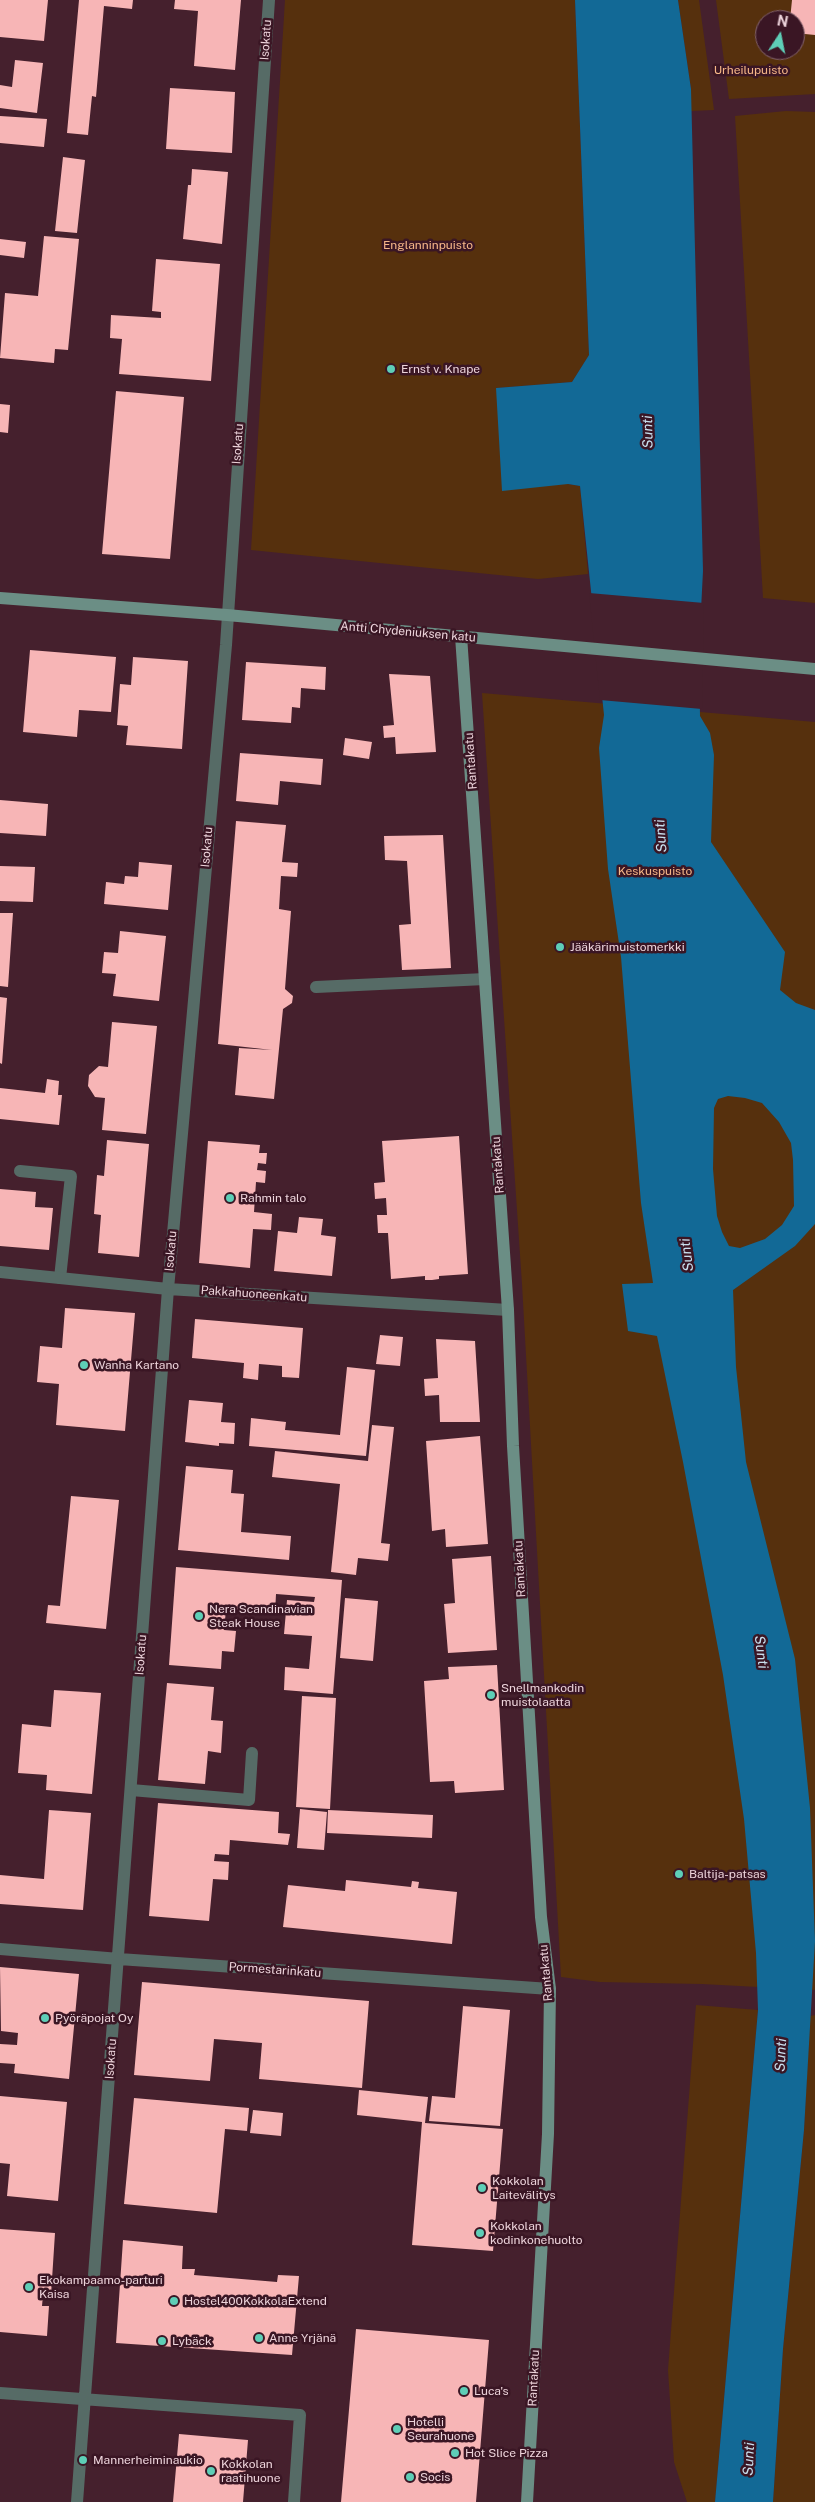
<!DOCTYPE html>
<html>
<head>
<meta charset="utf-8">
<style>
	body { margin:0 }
	#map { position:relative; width:815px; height:2502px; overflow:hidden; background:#45202d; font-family:"Public Sans",sans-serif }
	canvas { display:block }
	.north { position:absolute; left:755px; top:10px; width:50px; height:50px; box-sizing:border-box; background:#3a1624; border:1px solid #82626d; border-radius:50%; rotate:11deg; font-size:14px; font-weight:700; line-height:20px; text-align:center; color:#edd4db }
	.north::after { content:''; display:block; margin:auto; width:18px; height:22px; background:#5eceb7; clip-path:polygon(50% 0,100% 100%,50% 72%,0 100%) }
</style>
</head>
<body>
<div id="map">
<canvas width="815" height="2502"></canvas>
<div class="north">N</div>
</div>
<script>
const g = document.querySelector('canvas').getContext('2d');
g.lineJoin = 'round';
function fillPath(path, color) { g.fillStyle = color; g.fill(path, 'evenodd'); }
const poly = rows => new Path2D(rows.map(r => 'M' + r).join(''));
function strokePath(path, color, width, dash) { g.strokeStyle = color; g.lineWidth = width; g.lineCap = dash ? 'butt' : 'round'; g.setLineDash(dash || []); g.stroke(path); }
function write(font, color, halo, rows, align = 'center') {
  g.font = font + ' "Public Sans",sans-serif'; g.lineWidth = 5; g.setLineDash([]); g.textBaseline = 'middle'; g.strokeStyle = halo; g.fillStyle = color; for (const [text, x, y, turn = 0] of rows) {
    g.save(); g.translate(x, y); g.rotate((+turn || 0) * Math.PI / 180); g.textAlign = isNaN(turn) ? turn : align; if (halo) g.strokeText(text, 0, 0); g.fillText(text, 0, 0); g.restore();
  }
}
fillPath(poly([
	[285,0,575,0,589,355,572,382,496,388,568,484,580,486,588,574,538,579,251,550],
	[678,0,699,0,714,110,691,111,691,89],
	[716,0,815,0,815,94,729,99],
	[765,20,795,20,795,50,765,50],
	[786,111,815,112,815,603,763,598,735,116],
	[482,693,815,722,815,1990,702,1984,600,1982,561,1977,522,1284],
	[696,2005,758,2010,715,2502,687,2502,674,2462,668,2370],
	[815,2015,815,2502,773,2502,783,2349,804,2130,810,2016]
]), '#56300d');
fillPath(poly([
	[575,0,678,0,691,89,703,571,699,649,700,716,710,733,714,755,711,842,785,952,780,990,796,1003,815,1010,815,1224,795,1246,733,1290,736,1367,746,1462,795,1659,810,1808,815,1941,804,2130,783,2349,773,2502,715,2502,758,2010,756,1953,744,1819,723,1675,683,1462,657,1336,628,1331,622,1284,653,1283,641,1203,621,957,608,869,599,748,604,715,580,486,568,484,502,491,496,388,572,382,589,355],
	[728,1096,745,1098,762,1103,779,1122,791,1143,793,1160,794,1206,782,1225,765,1239,740,1248,729,1246,722,1232,717,1216,713,1169,714,1108,718,1099]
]), '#126996');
fillPath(poly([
	[589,593,704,603,702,709,600,700]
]), '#45202d');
fillPath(poly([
	[0,0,48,0,44,41,0,37],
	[79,0,133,0,132,9,104,6,96,97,92,96,88,135,67,133],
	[175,0,241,0,235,70,194,66,198,11,174,9],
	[792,0,815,0,815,35,795,33,795,20,790,20],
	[15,60,43,63,37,113,0,108,0,85,12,87],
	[170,88,235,92,232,153,166,149],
	[0,116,47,119,44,147,0,143],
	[63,157,85,160,77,233,55,231],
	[192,169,228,172,222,244,183,239,188,185,191,185],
	[44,236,79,239,68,350,55,349,54,363,0,358,5,293,38,296],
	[0,239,26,242,24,258,0,255],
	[156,259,220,264,211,381,119,374,122,339,110,338,111,315,161,318,161,312,152,311],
	[116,391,184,397,170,559,102,554],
	[0,404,10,405,8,433,0,432],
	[30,650,116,657,111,712,79,710,77,737,23,732],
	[133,657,188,661,182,749,126,745,128,726,117,725,120,684,131,685],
	[246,662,326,667,325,690,301,688,300,708,292,707,291,723,242,720],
	[389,674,430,676,436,752,396,754,395,737,384,738,383,726,394,725],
	[345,738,372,742,369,759,343,755],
	[240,753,323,759,321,785,280,781,278,805,236,801],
	[0,800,48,804,46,836,0,833],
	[236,821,286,825,282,862,298,863,297,877,281,876,279,909,291,911,285,989,293,996,292,1003,283,1009,274,1099,235,1095,239,1048,272,1050,218,1044],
	[443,835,451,968,402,970,399,925,411,924,407,861,385,860,384,836],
	[139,862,172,865,168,910,104,904,106,882,124,884,125,876,138,877],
	[0,866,35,867,33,902,0,901],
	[0,913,13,913,8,987,0,986],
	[120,931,166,936,159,1001,113,996,116,974,102,973,104,952,118,953],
	[0,997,7,998,2,1064,0,1063],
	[112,1022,157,1026,146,1134,102,1130,105,1098,95,1097,88,1086,89,1075,99,1066,108,1067],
	[47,1079,59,1081,58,1095,62,1095,59,1125,0,1119,0,1088,45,1093],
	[459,1136,468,1274,439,1276,439,1279,432,1280,425,1280,425,1276,391,1279,388,1233,378,1233,377,1215,387,1215,386,1198,375,1199,374,1183,385,1182,382,1141],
	[107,1140,149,1144,139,1257,98,1253,101,1215,94,1214,97,1175,104,1176],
	[208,1141,260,1145,259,1153,267,1153,266,1164,258,1163,257,1170,266,1171,265,1183,256,1182,254,1212,272,1214,271,1230,253,1229,250,1268,199,1263],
	[0,1189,36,1192,35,1207,53,1208,49,1250,0,1246],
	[299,1217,323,1219,321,1235,336,1237,332,1276,274,1271,278,1231,297,1233],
	[65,1308,135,1313,125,1431,56,1425,59,1384,37,1382,40,1346,62,1348],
	[195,1319,303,1328,299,1378,282,1377,282,1366,259,1364,258,1380,243,1378,244,1363,192,1358],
	[380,1335,403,1337,400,1366,376,1364],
	[436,1339,475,1341,480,1422,440,1422,439,1395,425,1396,424,1379,438,1378],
	[347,1367,375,1370,366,1456,249,1446,251,1418,286,1422,285,1430,340,1435],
	[189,1400,223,1403,221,1422,235,1423,234,1444,219,1443,219,1446,185,1442],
	[372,1425,394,1427,381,1543,390,1544,388,1561,358,1558,356,1575,331,1572,340,1484,272,1477,275,1451,368,1461],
	[480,1436,488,1544,446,1547,445,1529,432,1531,426,1441],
	[186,1466,233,1470,231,1493,244,1494,241,1532,291,1536,289,1560,178,1550],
	[71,1496,119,1500,106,1629,46,1623,48,1605,60,1606],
	[491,1556,497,1650,448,1653,444,1604,455,1603,452,1559],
	[176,1567,342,1580,333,1694,284,1690,285,1667,309,1669,312,1636,284,1634,287,1600,314,1602,315,1597,276,1594,275,1614,226,1610,224,1630,236,1631,234,1652,222,1651,221,1669,169,1665],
	[345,1598,378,1601,373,1661,340,1658],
	[497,1665,504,1790,455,1793,454,1781,430,1782,424,1681,449,1679,448,1667],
	[167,1683,214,1687,211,1720,223,1721,221,1753,208,1751,205,1784,158,1780],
	[54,1690,101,1693,92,1794,46,1790,47,1775,18,1773,22,1724,51,1727],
	[302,1696,336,1698,330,1809,296,1807],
	[158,1803,279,1812,278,1833,290,1834,288,1845,230,1840,229,1855,215,1854,214,1861,229,1862,228,1880,213,1879,209,1921,149,1916],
	[300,1809,327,1812,324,1850,297,1848],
	[49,1810,91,1813,83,1910,0,1904,0,1875,44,1879],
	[328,1810,433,1815,432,1838,327,1833],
	[346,1880,411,1887,412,1881,419,1882,418,1888,457,1892,452,1944,283,1927,288,1885,345,1891],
	[0,1967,79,1974,69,2079,14,2073,15,2064,0,2063,0,2044,17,2045,18,2033,1,2031],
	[142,1982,369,2001,362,2088,259,2079,262,2043,214,2039,210,2081,134,2075],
	[463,2006,510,2010,500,2126,429,2121,432,2096,455,2098],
	[359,2090,428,2097,425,2123,503,2129,493,2251,412,2245,422,2122,357,2115],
	[0,2096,67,2102,58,2201,7,2196,10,2164,0,2163],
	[134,2098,249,2108,247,2131,225,2129,217,2213,124,2204],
	[253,2110,283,2113,281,2136,250,2133],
	[0,2229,55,2233,51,2295,43,2295,42,2306,49,2306,47,2336,0,2332],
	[123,2240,183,2246,182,2269,195,2269,194,2275,277,2282,278,2275,299,2276,292,2355,116,2343],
	[356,2329,489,2340,476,2502,341,2502],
	[179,2434,248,2440,243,2502,173,2502]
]), '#f7b5b6');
strokePath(poly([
	[316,987,485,979],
	[20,1171,71,1176,60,1278],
	[131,1790,249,1800,252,1753]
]), '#566b66', 12);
strokePath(poly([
	[0,1272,168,1289,508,1310],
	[0,1949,119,1959,550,1989],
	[0,2393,300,2415,294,2502],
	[77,2502,168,1289,226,645,269,0]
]), '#566b66', 12);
strokePath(poly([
	[0,598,227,615,815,669],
	[461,636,508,1310,513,1446,541,1917,550,1989,548,2134,527,2502]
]), '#6b8e85', 12);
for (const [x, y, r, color] of [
	[391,369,5,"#5eceb7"],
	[560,947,5,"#5eceb7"],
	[230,1198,5,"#5eceb7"],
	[84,1365,5,"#5eceb7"],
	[199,1616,5,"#5eceb7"],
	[491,1695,5,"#5eceb7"],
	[679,1874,5,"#5eceb7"],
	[45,2018,5,"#5eceb7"],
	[482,2188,5,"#5eceb7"],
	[480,2233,5,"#5eceb7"],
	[29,2287,5,"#5eceb7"],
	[174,2301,5,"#5eceb7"],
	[259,2338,5,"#5eceb7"],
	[162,2341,5,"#5eceb7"],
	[464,2391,5,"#5eceb7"],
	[397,2429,5,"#5eceb7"],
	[455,2453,5,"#5eceb7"],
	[83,2460,5,"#5eceb7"],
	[211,2471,5,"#5eceb7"],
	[410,2477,5,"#5eceb7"]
]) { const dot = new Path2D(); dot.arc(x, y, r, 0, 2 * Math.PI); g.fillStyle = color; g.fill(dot); strokePath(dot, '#3a1624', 2); }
write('12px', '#edd4db', '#3a1624', [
	["Isokatu",266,40,-86],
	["Isokatu",238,444,-86],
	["Antti Chydeniuksen katu",408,632,5],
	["Rantakatu",471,761,-94],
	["Isokatu",207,847,-85],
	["Rantakatu",498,1165,-94],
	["Isokatu",171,1251,-85],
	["Pakkahuoneenkatu",254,1294,4],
	["Rantakatu",520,1569,-93],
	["Isokatu",141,1655,-86],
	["Pormestarinkatu",275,1970,4],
	["Rantakatu",546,1973,-95],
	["Isokatu",111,2059,-86],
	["Rantakatu",534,2378,-87]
]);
write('12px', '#f6b788', '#3a1624', [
	["Urheilupuisto",751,70],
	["Englanninpuisto",428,245],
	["Keskuspuisto",655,871]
]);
write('12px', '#edd4db', '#3a1624', [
	["Ernst v. Knape",401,369],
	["Jääkärimuistomerkki",570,947],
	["Rahmin talo",240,1198],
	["Wanha Kartano",94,1365],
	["Nera Scandinavian",209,1609],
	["Steak House",209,1623],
	["Snellmankodin",501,1688],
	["muistolaatta",501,1702],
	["Baltija-patsas",689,1874],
	["Pyöräpojat Oy",55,2018],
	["Kokkolan",492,2181],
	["Laitevälitys",492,2195],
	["Kokkolan",490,2226],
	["kodinkonehuolto",490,2240],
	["Ekokampaamo-parturi",39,2280],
	["Kaisa",39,2294],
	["Hostel400KokkolaExtend",184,2301],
	["Anne Yrjänä",269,2338],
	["Lybäck",172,2341],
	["Luca's",474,2391],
	["Hotelli",407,2422],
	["Seurahuone",407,2436],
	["Hot Slice Pizza",465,2453],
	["Mannerheiminaukio",93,2460],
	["Kokkolan",221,2464],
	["raatihuone",221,2478],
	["Socis",420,2477]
], 'left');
write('italic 14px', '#c9e0ef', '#3a1624', [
	["Sunti",648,432,-91],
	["Sunti",661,836,-94],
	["Sunti",687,1255,-97],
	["Sunti",761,1652,83],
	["Sunti",781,2055,-87],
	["Sunti",749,2459,-87]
]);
</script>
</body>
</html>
